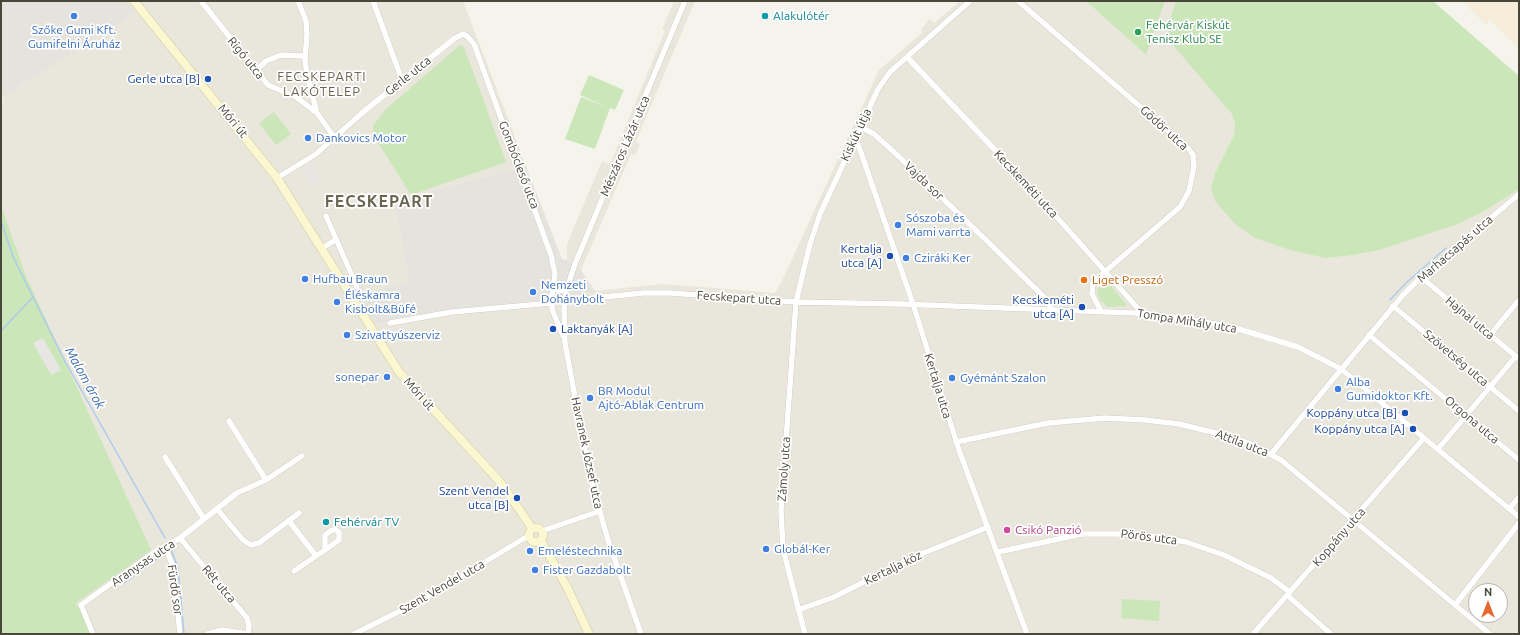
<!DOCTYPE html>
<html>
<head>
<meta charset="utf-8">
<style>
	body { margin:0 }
	#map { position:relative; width:1520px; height:635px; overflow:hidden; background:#f5f4ec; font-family:Ubuntu,sans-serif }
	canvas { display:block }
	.frame { position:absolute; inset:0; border:2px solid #49463a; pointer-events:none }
	.north { position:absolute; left:1468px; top:583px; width:40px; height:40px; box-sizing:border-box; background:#fff; border:1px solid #b6b5b0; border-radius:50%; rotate:0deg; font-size:11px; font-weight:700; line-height:16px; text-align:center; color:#49463a }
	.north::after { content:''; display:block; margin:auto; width:14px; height:18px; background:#eb662d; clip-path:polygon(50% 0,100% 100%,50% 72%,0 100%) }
</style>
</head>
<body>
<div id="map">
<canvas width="1520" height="635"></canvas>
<div class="frame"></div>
<div class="north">N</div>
</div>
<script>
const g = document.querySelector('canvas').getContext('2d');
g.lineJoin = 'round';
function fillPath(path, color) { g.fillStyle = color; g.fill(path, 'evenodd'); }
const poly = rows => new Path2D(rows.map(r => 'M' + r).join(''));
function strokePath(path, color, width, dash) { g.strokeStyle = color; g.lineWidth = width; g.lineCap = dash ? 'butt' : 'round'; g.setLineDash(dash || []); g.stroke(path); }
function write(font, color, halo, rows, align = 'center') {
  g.font = font + ' Ubuntu,sans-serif'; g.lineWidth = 3.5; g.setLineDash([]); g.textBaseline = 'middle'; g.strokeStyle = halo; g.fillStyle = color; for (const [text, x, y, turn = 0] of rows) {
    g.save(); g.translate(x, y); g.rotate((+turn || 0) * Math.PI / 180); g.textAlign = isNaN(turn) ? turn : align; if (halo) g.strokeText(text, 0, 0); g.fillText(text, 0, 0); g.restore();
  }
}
fillPath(poly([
	[125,1,463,1,526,166,395,201,547,301,595,291,663,284,775,293,782,281,879,70,923,32,921,30,929,19,934,23,960,1,1176,1,1168,26,1231,113,1235,123,1234,135,1215,173,1211,188,1326,258,1354,255,1379,250,1483,212,1519,189,1519,634,93,634,76,603,26,276,1,205,1,114,3,97,134,12],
	[1476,591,1500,591,1500,615,1476,615],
	[674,1,695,1,636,141,640,145,635,155,631,154,581,270,567,260,567,244,602,161,610,164,665,31,662,29]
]), '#e9e6db');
fillPath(poly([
	[1462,1,1519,1,1519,48,1490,20,1486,25]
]), '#f5edda');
fillPath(poly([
	[1,1,125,1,135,12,3,97,1,94],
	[526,166,562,259,567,260,581,270,595,291,547,301,376,323,358,294,410,284,395,201]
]), '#e5e3dd');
fillPath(poly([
	[1086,1,1165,1,1146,55,1130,40],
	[1176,1,1433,1,1519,76,1519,189,1483,212,1455,225,1379,250,1354,255,1326,258,1290,250,1255,238,1235,224,1215,201,1211,188,1215,173,1234,135,1235,123,1231,113,1172,44,1168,26],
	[460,45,464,47,506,162,411,195,374,136,373,126,385,110],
	[589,75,624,90,615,110,610,108,595,149,565,139,581,97,607,107,580,95],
	[274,112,291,134,276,145,259,123],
	[1,205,26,276,151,550,76,603,93,634,1,634],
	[1105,281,1108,282,1126,304,1126,306,1108,307,1100,300,1097,290],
	[1122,599,1160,601,1159,621,1121,618]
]), '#cbe6b9');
fillPath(poly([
	[314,160,322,183,308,185,302,168],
	[43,338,61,370,51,375,33,343]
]), '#e7e6e3');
strokePath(poly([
	[1,221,14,259,66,363,165,538],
	[1390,300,1406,283,1446,248],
	[1,331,33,297],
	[171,549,178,568,184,634],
	[124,583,165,553]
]), '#aecaec', 1.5);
const street = poly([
	[201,1,268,85,296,97,317,113,334,137],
	[298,1,306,21,307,34,305,60,307,75,317,113],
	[373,1,402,80],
	[1018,1,1188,148,1193,155,1194,166,1189,191,1180,207,1093,282,1092,294,1101,311],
	[907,57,1030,187,1142,313],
	[256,71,266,61,281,55,305,56],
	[859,126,874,134,894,152,984,238,1043,296,1052,310],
	[855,135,913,304,959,450,1027,634],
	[277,178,316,154,362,113,455,38,463,34,467,36,474,44,551,255,555,274,552,296,552,309,563,336],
	[326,216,357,287],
	[321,249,335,240],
	[1421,277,1519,359],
	[553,289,566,291],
	[565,301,643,293,670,293,796,302,900,304,1135,313,1182,318,1232,327,1298,347,1341,369,1519,517],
	[1393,306,1519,411],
	[390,323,452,312,552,303],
	[1369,335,1519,460],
	[1490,335,1519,300],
	[229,421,266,480],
	[956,442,1048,423,1105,418,1145,420,1179,424,1224,435,1249,443,1281,460,1490,634],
	[1438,449,1516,356],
	[1271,454,1403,295,1421,277,1519,194],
	[165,457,204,519],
	[217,509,243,540,251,545,259,543,299,513],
	[1509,509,1519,497],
	[289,521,316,556],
	[542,531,600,511],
	[180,538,247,618,249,626,248,634],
	[165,547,173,566,180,634],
	[998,552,1082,534,1121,534,1152,536,1186,542,1224,555,1271,578,1290,592],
	[294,571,316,556,325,550,339,540,339,532,336,530,332,530,325,535,325,550],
	[1287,595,1331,634],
	[1455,605,1519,523],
	[798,610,834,597,909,559,988,527],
	[93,634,81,605,156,551,180,538,237,493,266,480,302,456],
	[207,634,222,630,248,634],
	[354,634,420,601,528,536],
	[641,634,608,540,589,473,565,343,564,309,566,291,575,264,685,1],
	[805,634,783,549,781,510,796,302,810,244,820,214,878,89,890,72,970,1],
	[1253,634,1424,438]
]);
const secondary = poly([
	[134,1,277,178,399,372,501,483,532,528],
	'529 535a7 7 0 1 1 14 0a7 7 0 1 1-14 0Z',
	[541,541,567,587,589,634]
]);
strokePath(street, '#c0bdaf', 6);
strokePath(secondary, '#d1cb9f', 9);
strokePath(street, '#fff', 5.5);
strokePath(secondary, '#fbf7d0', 8);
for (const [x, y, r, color] of [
	[74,16,4,"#3f7fe0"],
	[765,16,4,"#0f9aa8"],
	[1138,32,4,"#2e9e5b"],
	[208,79,4,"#1a4fb4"],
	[308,138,4,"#3f7fe0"],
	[898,225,4,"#3f7fe0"],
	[890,256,4,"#1a4fb4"],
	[906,258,4,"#3f7fe0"],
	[305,279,4,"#3f7fe0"],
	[1084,280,4,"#e8710a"],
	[533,292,4,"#3f7fe0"],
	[337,302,4,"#3f7fe0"],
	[1082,307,4,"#1a4fb4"],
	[553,329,4,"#1a4fb4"],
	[347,335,4,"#3f7fe0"],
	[387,377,4,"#3f7fe0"],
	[952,378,4,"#3f7fe0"],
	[1338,389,4,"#3f7fe0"],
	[590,398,4,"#3f7fe0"],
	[1405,413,4,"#1a4fb4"],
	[1413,429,4,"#1a4fb4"],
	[517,498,4,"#1a4fb4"],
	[326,522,4,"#0f9aa8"],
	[1007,530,4,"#d1479c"],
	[766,549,4,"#3f7fe0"],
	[530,551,4,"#3f7fe0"],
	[535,570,4,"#3f7fe0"]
]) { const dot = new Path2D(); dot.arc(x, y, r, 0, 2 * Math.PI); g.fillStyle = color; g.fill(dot); strokePath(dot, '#fff', 1.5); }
write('12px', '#0d838f', '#fff', [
	["Alakulótér",773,16],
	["Fehérvár TV",334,522]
], 'left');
write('12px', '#27864d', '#fff', [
	["Fehérvár Kiskút",1146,25],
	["Tenisz Klub SE",1146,39]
], 'left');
write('12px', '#366cbe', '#fff', [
	["Szőke Gumi Kft.",74,30,"center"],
	["Gumifelni Áruház",74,44,"center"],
	["Dankovics Motor",316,138],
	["Sószoba és",906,218],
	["Mami varrta",906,232],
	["Cziráki Ker",914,258],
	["Hufbau Braun",313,279],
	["Nemzeti",541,285],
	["Dohánybolt",541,299],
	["Éléskamra",345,295],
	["Kisbolt&Büfé",345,309],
	["Szivattyúszerviz",355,335],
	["sonepar",379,377,"right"],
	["Gyémánt Szalon",960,378],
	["Alba",1346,382],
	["Gumidoktor Kft.",1346,396],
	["BR Modul",598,391],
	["Ajtó-Ablak Centrum",598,405],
	["Globál-Ker",774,549],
	["Emeléstechnika",538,551],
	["Fister Gazdabolt",543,570]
], 'left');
write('12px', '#49463a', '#fff', [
	["Rigó utca",246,58,51],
	["Gerle utca",408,76,-39],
	["Móri út",233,121,51],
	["Gödör utca",1164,128,42],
	["Kiskút útja",856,135,-65],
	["Mészáros Lázár utca",625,146,-67],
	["Gombócleső utca",519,165,69],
	["Vajda sor",924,181,44],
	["Kecskeméti utca",1026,184,47],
	["Marhacsapás utca",1455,249,-41],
	["Fecskepart utca",739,298,4],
	["Hajnal utca",1470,318,40],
	["Tompa Mihály utca",1187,321,9],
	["Szövetség utca",1456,358,40],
	["Kertalja utca",938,386,73],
	["Móri út",419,394,48],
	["Orgona utca",1472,420,40],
	["Attila utca",1242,443,21],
	["Havranek József utca",587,453,78],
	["Zámoly utca",784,469,-86],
	["Pörös utca",1149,537,7],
	["Koppány utca",1339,537,-49],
	["Aranysas utca",143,563,-34],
	["Kertalja köz",893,568,-26],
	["Rét utca",219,584,50],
	["Szent Vendel utca",442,587,-30],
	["Fürdő sor",175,590,82]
]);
write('12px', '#164399', '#fff', [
	["Gerle utca [B]",200,79],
	["Kertalja",882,249],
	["utca [A]",882,263],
	["Kecskeméti",1074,300],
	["utca [A]",1074,314],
	["Laktanyák [A]",561,329,"left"],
	["Koppány utca [B]",1397,413],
	["Koppány utca [A]",1405,429],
	["Szent Vendel",509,491],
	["utca [B]",509,505]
], 'right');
write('12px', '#c56008', '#fff', [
	["Liget Presszó",1092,280]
], 'left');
write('12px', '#b23c85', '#fff', [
	["Csikó Panzió",1015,530]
], 'left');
g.letterSpacing = '1px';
write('13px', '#6b6552', '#fff', [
	["FECSKEPARTI",322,77],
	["LAKÓTELEP",322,92]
]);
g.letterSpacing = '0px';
write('italic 13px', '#396caf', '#fff', [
	["Malom árok",85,378,61]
]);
g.letterSpacing = '1px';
write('bold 16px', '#6b6552', '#fff', [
	["FECSKEPART",379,202]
]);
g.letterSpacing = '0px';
</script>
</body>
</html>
